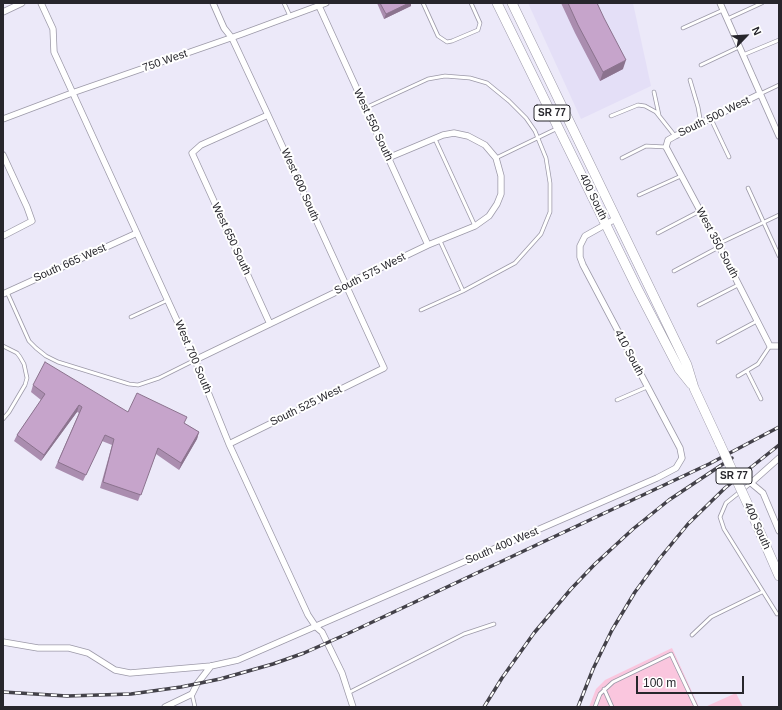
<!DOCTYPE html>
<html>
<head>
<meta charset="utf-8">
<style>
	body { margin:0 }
	#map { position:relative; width:782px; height:710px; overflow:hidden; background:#ece9f9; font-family:Arial,sans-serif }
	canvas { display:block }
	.frame { position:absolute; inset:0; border:4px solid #27262c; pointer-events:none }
	.north { position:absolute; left:726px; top:16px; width:40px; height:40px; -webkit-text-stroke:3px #fff; paint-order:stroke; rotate:65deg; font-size:11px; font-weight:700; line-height:16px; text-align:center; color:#27262c }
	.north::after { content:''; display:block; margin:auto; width:14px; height:18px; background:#27262c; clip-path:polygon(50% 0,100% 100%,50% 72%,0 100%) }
	.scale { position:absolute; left:636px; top:676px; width:108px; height:18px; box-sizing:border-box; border:2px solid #27262c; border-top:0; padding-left:5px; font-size:12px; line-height:14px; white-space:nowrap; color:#27262c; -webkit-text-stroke:3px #fff; paint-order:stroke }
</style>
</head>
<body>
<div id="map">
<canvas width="782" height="710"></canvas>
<div class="frame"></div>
<div class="north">N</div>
<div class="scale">100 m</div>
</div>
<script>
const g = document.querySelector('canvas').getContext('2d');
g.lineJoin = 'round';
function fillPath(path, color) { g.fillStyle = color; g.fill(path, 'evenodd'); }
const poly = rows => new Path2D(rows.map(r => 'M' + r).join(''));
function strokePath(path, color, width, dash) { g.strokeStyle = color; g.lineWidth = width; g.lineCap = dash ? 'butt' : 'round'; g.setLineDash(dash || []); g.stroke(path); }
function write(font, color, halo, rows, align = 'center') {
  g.font = font + ' Arial,sans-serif'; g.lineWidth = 4; g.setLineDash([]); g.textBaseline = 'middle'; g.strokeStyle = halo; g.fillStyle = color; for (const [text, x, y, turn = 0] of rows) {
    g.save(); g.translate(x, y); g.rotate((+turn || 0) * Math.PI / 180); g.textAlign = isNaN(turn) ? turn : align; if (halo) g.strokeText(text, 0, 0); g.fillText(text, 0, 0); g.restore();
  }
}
fillPath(poly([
	[528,3,633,3,651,86,581,119]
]), '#e4dff7');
fillPath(poly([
	[672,648,699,707,589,707,596,689,605,680],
	[736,693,743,707,705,707]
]), '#fac6de');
const lane = poly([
	[284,3,290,16],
	[423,3,438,36,447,42,452,41,478,30,480,23,471,3],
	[727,19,762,3],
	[683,28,723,10],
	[743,55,779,40],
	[701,65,739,47],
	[690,80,698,107,701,124],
	[654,92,659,115],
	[760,94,779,85],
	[365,108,428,79,445,76,470,78,487,83,509,101,526,118,535,131,546,158,550,183,550,212,541,234,515,263,463,291,440,241],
	[611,116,638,105,645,106,656,112,675,136],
	[711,119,729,157],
	[435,139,475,226],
	[496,158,558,128],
	[622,158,646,146,666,147],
	[748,188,779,256],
	[639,195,681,176],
	[658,233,700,211],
	[718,244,779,215],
	[674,271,719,247],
	[7,292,29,341,36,348,46,356,58,362,129,384,138,385,159,378,195,360],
	[699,305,738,285],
	[421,310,463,291],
	[131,317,168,300],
	[718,342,757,321],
	[3,346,17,353,20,357,24,364,27,378,25,385,9,412,3,419],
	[747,371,761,399],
	[738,376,758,364,770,346],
	[617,400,647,387],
	[751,483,726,503,720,517,724,529,777,614],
	[692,635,711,617,762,592],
	[604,689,612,707],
	[348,693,464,634,494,624],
	[192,694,195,707],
	[595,707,600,694,613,682,671,654,696,707]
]);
const street = poly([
	[41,3,53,29,54,52,195,360,229,444,308,615,316,627,322,632,342,673,353,707],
	[213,3,224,28,232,38,268,115,384,368,229,444],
	[720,3,779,136],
	[319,6,428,245],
	[3,12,22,3],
	[760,94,675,136,668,140,666,147,718,244,770,346,779,346],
	[268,115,201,145,192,153,270,324],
	[3,119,72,93,242,34,326,3],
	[3,155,27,207,32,221,3,236],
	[3,294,137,233],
	[195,360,334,293,355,280,428,245,475,226,489,216,497,204,501,194,501,176,496,158,485,145,468,136,454,133,443,135,388,158],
	[779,458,751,483,763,493,779,531],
	[3,642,38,648,69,648,88,653,115,670,130,673,211,666,238,660,657,478,676,468,682,458,680,448,583,265,580,257,580,246,585,236,617,218],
	[165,707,192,694,197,684,211,666]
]);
const primary = poly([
	[497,3,637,288,679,369,691,384],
	[512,3,687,365,694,388,720,444],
	[749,507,779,576]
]);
strokePath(lane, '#9c99a8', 4.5);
strokePath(street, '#9c99a8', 7);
strokePath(primary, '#9c99a8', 10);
strokePath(lane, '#fff', 3);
strokePath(street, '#fff', 5.5);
strokePath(primary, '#fff', 9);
const rail = poly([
	[3,692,67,696,131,694,181,687,220,679,273,664,304,653,349,633,709,464,779,427],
	[484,707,502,678,534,633,571,589,595,564,633,529,669,500,732,458],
	[578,707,593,669,612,630,635,592,660,558,688,524,725,488,779,445]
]);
strokePath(rail, '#434149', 3.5);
strokePath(rail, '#fff', 2, [6]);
const primaryBridge = poly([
	[720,444,749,507]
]);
strokePath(primaryBridge, '#9c99a8', 10, []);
strokePath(primaryBridge, '#fff', 9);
fillPath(poly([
	[377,3,411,3,411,6,384,19],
	[561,3,597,3,623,69,600,81,575,33],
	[33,385,128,412,184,423,199,432,197,439,179,470,156,454,138,501,100,488,112,445,102,441,83,481,55,468,79,413,77,412,41,461,14,441,17,435,41,400,31,392]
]), '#aa8daf');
fillPath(poly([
	[409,3,411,3,411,6,384,19,386,14],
	[626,60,623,69,600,81,603,72],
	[79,405,77,412,41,461,44,455],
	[199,432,197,439,179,470,181,463]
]), '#8b738e');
const building = poly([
	[380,3,409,3,386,14,380,3],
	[568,3,597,3,604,18,626,60,603,72,578,25,568,3],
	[45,362,128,412,137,393,187,417,184,423,199,432,181,463,158,448,141,495,103,482,114,439,105,435,86,475,58,462,82,407,79,405,44,455,17,435,45,394,33,385,45,362]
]);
fillPath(building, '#c6a4cb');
strokePath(building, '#8b738e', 1);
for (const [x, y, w] of [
	[552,113,36],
	[734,476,36]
]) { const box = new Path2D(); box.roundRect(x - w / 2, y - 8, w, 16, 3); g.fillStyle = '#fff'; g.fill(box); strokePath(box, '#27262c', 1); }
write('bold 10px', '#27262c', null, [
	["SR 77",552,113],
	["SR 77",734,476]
]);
write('11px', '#27262c', '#fff', [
	["750 West",165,61,-19],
	["South 500 West",714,117,-26],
	["West 550 South",373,125,65],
	["West 600 South",300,185,66],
	["400 South",593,197,64],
	["West 650 South",231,239,65],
	["West 350 South",717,243,62],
	["South 665 West",70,263,-24],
	["South 575 West",370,274,-27],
	["410 South",629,353,62],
	["West 700 South",193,357,67],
	["South 525 West",306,406,-26],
	["400 South",757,526,66],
	["South 400 West",502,546,-23]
]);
</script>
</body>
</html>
